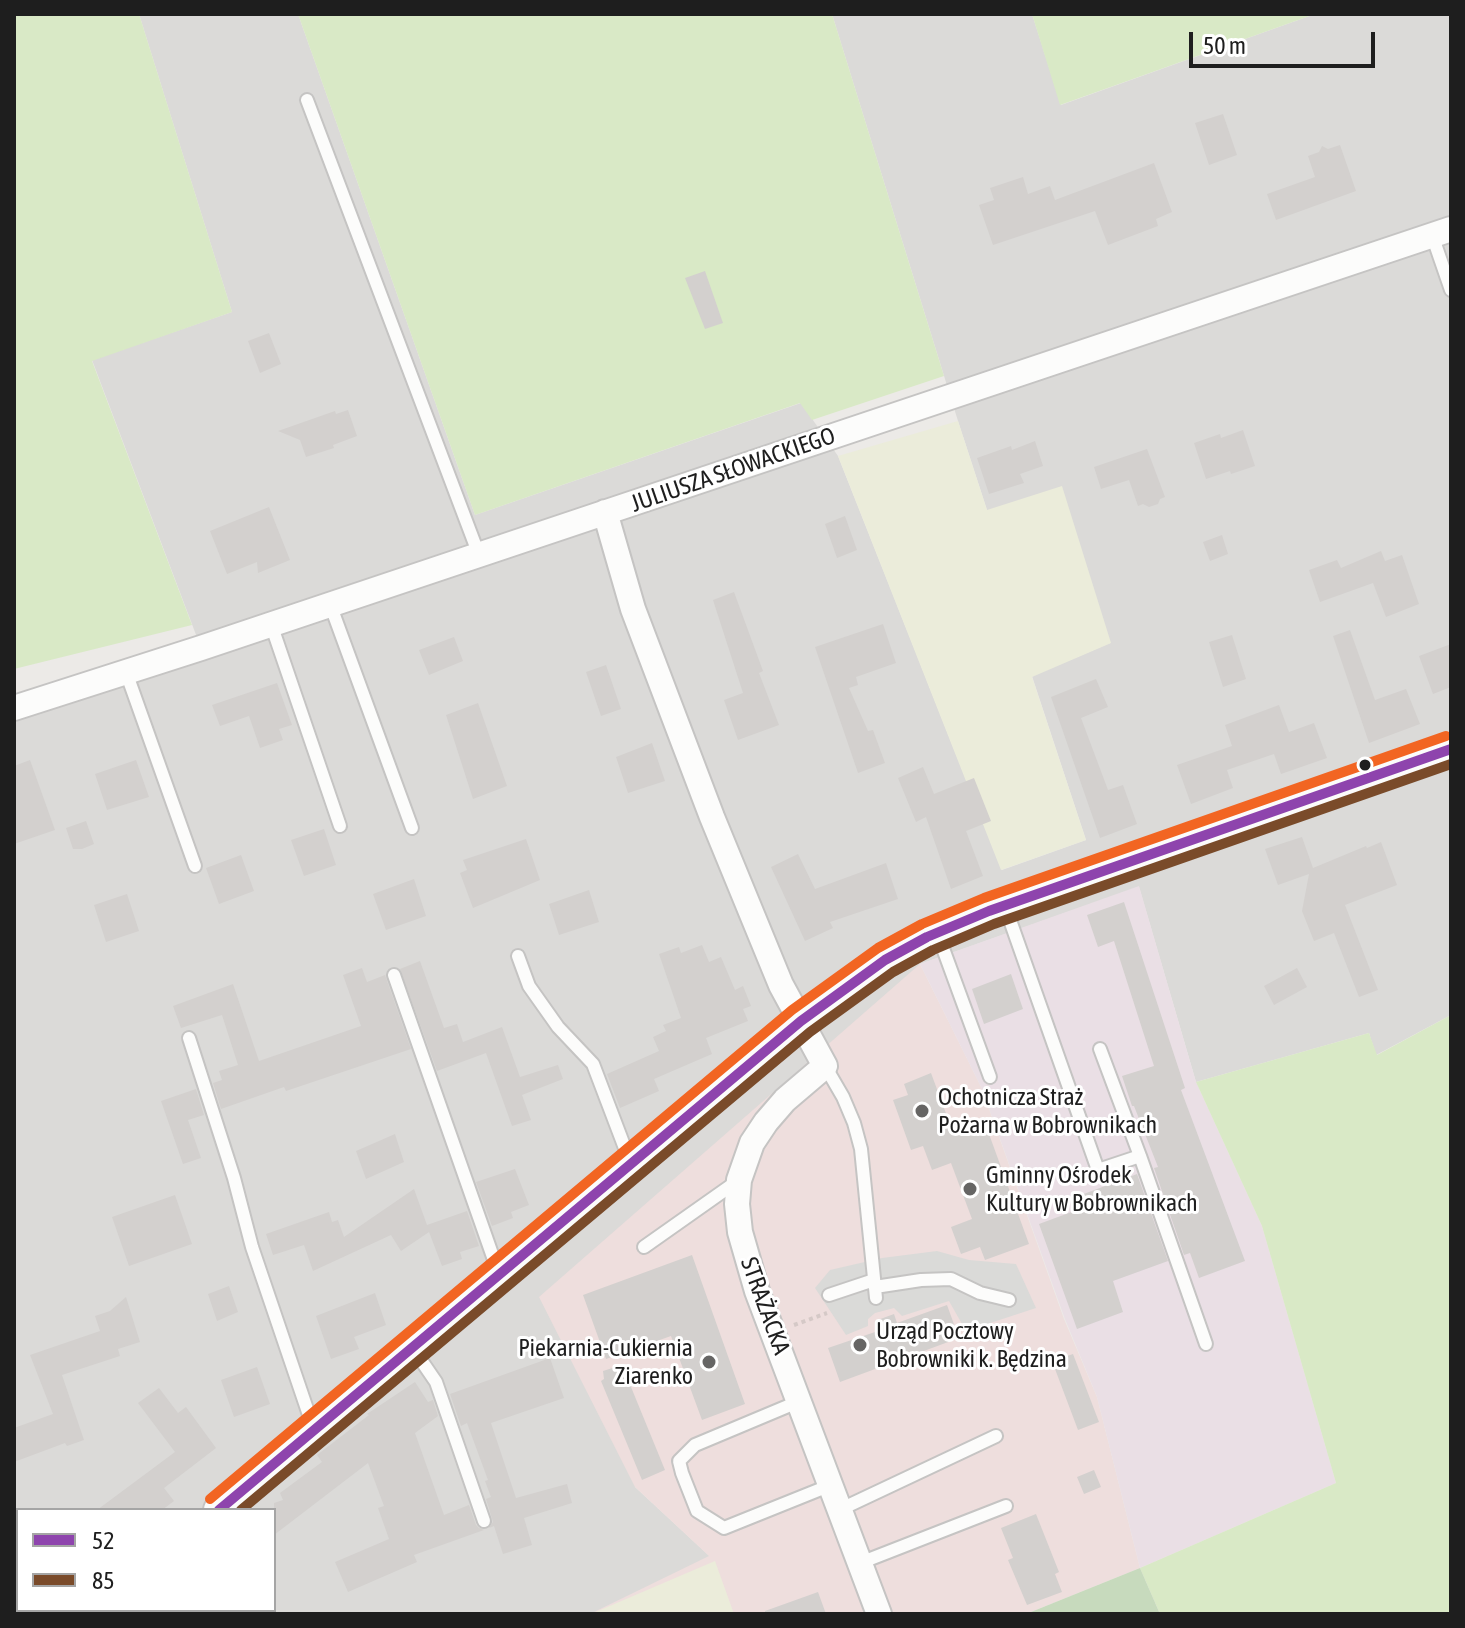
<!DOCTYPE html>
<html>
<head>
<meta charset="utf-8">
<style>
	body { margin:0 }
	#map { position:relative; width:1465px; height:1628px; overflow:hidden; background:#eceae7; font-family:"Asap Condensed",sans-serif }
	canvas { display:block }
	.frame { position:absolute; inset:0; border:16px solid #1e1e1e; pointer-events:none }
	.legend { position:absolute; left:16px; top:1508px; width:260px; height:104px; box-sizing:border-box; background:#fff; border:2px solid #a5a5a5; margin:0; padding:10px 14px; list-style:none; font-size:24px; color:#1e1e1e }
	.legend li { display:flex; align-items:center; gap:16px; height:40px }
	.legend b { width:40px; border:2px solid #a5a5a5 }
	.scale { position:absolute; left:1189px; top:32px; width:186px; height:36px; box-sizing:border-box; border:4px solid #1e1e1e; border-top:0; padding-left:10px; font-size:24px; line-height:28px; white-space:nowrap; color:#1e1e1e; -webkit-text-stroke:6px #fff; paint-order:stroke }
</style>
</head>
<body>
<div id="map">
<canvas width="1465" height="1628"></canvas>
<div class="frame"></div>
<ul class="legend">
<li><b style="height:10px;background:#8e44ad"></b>52</li>
<li><b style="height:10px;background:#7a4b2a"></b>85</li>
</ul>
<div class="scale">50 m</div>
</div>
<script>
const g = document.querySelector('canvas').getContext('2d');
g.lineJoin = 'round';
function fillPath(path, color) { g.fillStyle = color; g.fill(path, 'evenodd'); }
const poly = rows => new Path2D(rows.map(r => 'M' + r).join(''));
function strokePath(path, color, width, dash) { g.strokeStyle = color; g.lineWidth = width; g.lineCap = dash ? 'butt' : 'round'; g.setLineDash(dash || []); g.stroke(path); }
function write(font, color, halo, rows, align = 'center') {
  g.font = font + ' "Asap Condensed",sans-serif'; g.lineWidth = 6; g.setLineDash([]); g.textBaseline = 'middle'; g.strokeStyle = halo; g.fillStyle = color; for (const [text, x, y, turn = 0] of rows) {
    g.save(); g.translate(x, y); g.rotate((+turn || 0) * Math.PI / 180); g.textAlign = isNaN(turn) ? turn : align; if (halo) g.strokeText(text, 0, 0); g.fillText(text, 0, 0); g.restore();
  }
}
fillPath(poly([
	[139,14,298,14,475,515,801,403,838,456,1002,870,1086,840,1032,676,1110,643,987,510,958,421,832,14,1032,14,1061,105,1315,14,1451,14,1451,1015,1376,1055,1369,1033,1196,1082,1139,887,920,964,635,1487,715,1561,591,1614,14,1614,14,708,201,648,92,360,232,312],
	[18,1510,274,1510,274,1610,18,1610]
]), '#dbdad8');
fillPath(poly([
	[920,964,982,1089,1064,1319,1097,1397,1140,1568,1026,1614,590,1614,709,1556,635,1487,539,1297]
]), '#eededd');
fillPath(poly([
	[1139,886,1196,1082,1262,1226,1336,1483,1140,1568,1097,1397,1065,1319,982,1089,920,964]
]), '#eadfe5');
fillPath(poly([
	[937,1251,969,1260,1016,1264,1036,1308,966,1331,949,1301,902,1316,894,1308,875,1313,868,1319,868,1326,846,1335,815,1288,830,1270,882,1258]
]), '#dadad8');
fillPath(poly([
	[958,421,987,510,1062,486,1111,643,1032,677,1086,840,1001,870,838,456],
	[715,1561,734,1614,591,1614]
]), '#ebecda');
fillPath(poly([
	[14,14,139,14,232,312,92,361,192,625,14,669],
	[298,14,832,14,944,376,812,420,800,403,475,515],
	[1032,14,1315,14,1060,105],
	[1451,1015,1451,1614,1160,1614,1140,1568,1336,1483,1262,1226,1196,1082,1369,1033,1377,1055]
]), '#d9e9c6');
fillPath(poly([
	[1140,1568,1160,1614,1026,1614]
]), '#c7dabd');
fillPath(poly([
	[1223,114,1237,155,1209,165,1195,123],
	[1340,145,1356,191,1276,220,1267,194,1315,177,1308,156,1319,152,1322,146,1328,149],
	[1154,163,1172,212,1156,219,1158,226,1108,245,1095,211,993,245,979,205,994,200,990,188,1023,177,1028,194,1050,186,1055,200],
	[705,271,723,323,705,329,685,278],
	[269,333,281,364,260,373,248,341],
	[348,410,357,436,333,445,334,448,306,457,300,440,278,431,335,411,336,414],
	[1243,430,1255,466,1231,474,1230,471,1206,479,1194,443,1220,434,1221,438],
	[1035,441,1043,466,1020,474,1024,483,989,494,977,458,1011,446,1012,450],
	[1147,449,1165,497,1160,499,1158,504,1149,507,1143,504,1138,506,1129,480,1101,489,1094,467],
	[269,507,290,560,258,573,257,562,227,574,210,531],
	[845,516,857,550,837,558,825,524],
	[1222,535,1228,554,1210,561,1203,542],
	[1381,551,1385,561,1402,555,1419,604,1386,617,1373,583,1320,602,1309,570,1337,560,1341,568],
	[734,592,763,671,759,673,779,725,738,740,724,700,743,693,713,600],
	[883,624,896,663,856,677,858,685,849,688,868,731,873,730,885,763,858,773,815,647],
	[1350,630,1375,700,1406,689,1420,724,1369,743,1333,636],
	[1232,635,1246,679,1223,687,1209,642],
	[454,637,463,661,429,675,419,650],
	[1451,644,1451,687,1433,694,1419,656],
	[606,665,621,709,601,716,586,672],
	[1096,679,1108,707,1081,718,1108,790,1123,785,1137,824,1100,838,1051,697],
	[277,683,292,725,279,729,283,740,260,748,249,716,220,726,212,705],
	[478,703,507,786,473,799,446,715],
	[1279,705,1289,732,1314,723,1327,758,1281,774,1274,754,1227,770,1233,788,1191,804,1177,765,1232,746,1225,725],
	[652,743,665,781,628,793,616,757],
	[30,760,55,830,14,844,14,766],
	[136,760,149,797,107,810,95,774],
	[923,767,934,794,974,778,991,821,966,831,983,876,951,889,926,817,916,822,898,778],
	[86,821,94,844,82,849,73,849,66,828],
	[324,829,336,865,304,876,291,840],
	[1302,837,1313,868,1366,846,1367,848,1381,842,1397,885,1345,905,1378,990,1359,997,1334,933,1314,941,1302,911,1309,874,1278,885,1265,849],
	[526,839,540,880,473,908,460,873,467,870,463,860],
	[798,854,815,889,886,863,898,899,830,922,833,928,805,941,771,867],
	[241,855,254,891,219,904,206,868],
	[414,879,426,916,386,930,373,894],
	[589,890,599,922,559,935,549,904],
	[127,894,139,931,106,942,94,905],
	[1124,902,1185,1088,1181,1090,1245,1261,1199,1278,1190,1253,1184,1255,1154,1168,1158,1167,1134,1106,1132,1106,1122,1076,1154,1066,1114,941,1098,947,1087,915],
	[702,945,709,962,721,957,735,990,743,986,751,1006,743,1009,748,1021,706,1038,712,1054,654,1079,659,1091,620,1108,607,1074,659,1051,653,1037,666,1031,663,1025,681,1018,659,954,679,947,681,953],
	[420,961,444,1028,457,1024,463,1042,502,1027,520,1077,558,1065,563,1079,522,1095,531,1120,512,1126,486,1053,437,1071,400,969],
	[362,968,367,982,385,975,411,1049,286,1091,284,1087,221,1109,213,1083,222,1080,219,1071,238,1065,222,1015,181,1028,173,1006,233,984,259,1061,361,1026,343,975],
	[1297,968,1307,987,1274,1005,1264,986],
	[1011,974,1023,1009,984,1024,972,989],
	[931,1073,954,1135,985,1123,1029,1244,985,1260,980,1247,961,1254,951,1227,972,1219,951,1163,932,1170,923,1146,911,1150,893,1100,908,1095,904,1084],
	[196,1089,204,1115,188,1120,201,1158,183,1164,161,1101],
	[395,1134,404,1162,366,1179,356,1151],
	[515,1169,529,1205,511,1212,513,1218,492,1226,476,1182],
	[1137,1174,1168,1261,1113,1281,1123,1312,1077,1329,1039,1224,1085,1207,1081,1195],
	[414,1189,427,1225,467,1211,479,1246,460,1252,462,1259,442,1266,429,1232,401,1251,391,1235,313,1271,304,1245,273,1255,266,1234,329,1212,332,1222,338,1220,344,1237],
	[175,1195,192,1244,129,1266,112,1217],
	[692,1255,745,1404,702,1420,671,1336,606,1359,583,1295],
	[229,1286,238,1312,217,1321,208,1294],
	[375,1293,386,1325,354,1337,359,1349,331,1359,316,1316],
	[126,1297,140,1342,118,1349,120,1356,62,1375,84,1440,67,1446,65,1443,14,1462,14,1428,53,1414,30,1355,100,1331,95,1316,110,1311],
	[947,1305,959,1338,840,1382,828,1348,878,1331,875,1321,894,1314,897,1323],
	[1073,1354,1099,1422,1078,1430,1052,1361],
	[550,1358,564,1398,491,1423,516,1498,567,1484,572,1503,524,1518,532,1545,503,1554,494,1526,489,1528,493,1522,486,1499,491,1497,485,1481,488,1480,467,1423,461,1426,450,1394],
	[622,1365,665,1470,642,1480,601,1381,604,1379,603,1371],
	[257,1367,270,1404,234,1417,221,1380],
	[415,1382,428,1402,433,1400,438,1416,415,1433,444,1515,469,1505,476,1525,479,1528,484,1530,414,1555,417,1562,348,1592,335,1562,389,1539,378,1508,384,1506,368,1463,274,1535,274,1503,283,1500,280,1493,322,1462,317,1455,369,1415,367,1414],
	[159,1388,178,1413,186,1407,216,1448,164,1488,174,1501,162,1510,97,1510,175,1452,138,1403],
	[1094,1470,1101,1487,1084,1494,1077,1477],
	[1036,1514,1059,1572,1055,1574,1062,1592,1027,1605,1008,1560,1013,1558,1001,1528],
	[818,1592,826,1614,765,1614,765,1611]
]), '#d3d0ce');
const service = poly([
	[307,100,479,555],
	[1432,235,1451,290],
	[330,604,412,828],
	[271,624,340,826],
	[126,672,195,866],
	[1005,906,1098,1170,1140,1156,1206,1344],
	[937,932,990,1077],
	[518,956,529,986,558,1027,593,1064,631,1164],
	[394,975,499,1274],
	[189,1038,234,1178,252,1247,308,1412,319,1427],
	[1100,1049,1140,1156],
	[825,1066,843,1097,854,1123,861,1149,876,1298],
	[644,1247,739,1180],
	[875,1287,921,1280,951,1279,980,1293,1009,1300],
	[829,1295,874,1280],
	[412,1347,436,1382,484,1521],
	[800,1401,695,1445,679,1461,682,1473,697,1511,724,1528,831,1485],
	[839,1510,996,1436],
	[860,1563,1006,1506],
	[182,1610,183,1614]
]);
const minor = poly([
	[605,512,633,609,712,817,781,985,825,1066,785,1100,766,1122,752,1143,739,1180,737,1204,740,1232,757,1291,879,1614],
	[14,708,201,648,1451,229]
]);
const tertiary = poly([
	[219,1510,801,1021,885,960,927,937,989,911,1451,749],
	[93,1614,98,1610]
]);
strokePath(service, '#c5c4c3', 16);
strokePath(minor, '#c5c4c3', 28);
strokePath(tertiary, '#c5c4c3', 34);
strokePath(poly([
	[794,1325,827,1313]
]), '#d5c9c7', 4, [4, 4]);
strokePath(service, '#fcfcfb', 12);
strokePath(minor, '#fcfcfb', 24);
strokePath(tertiary, '#fcfcfb', 30);
strokePath(poly([
	[219,1510,801,1021,885,960,927,937,989,911,1451,749]
]), '#8e44ad', 10);
strokePath(poly([
	[241,1510,810,1032,893,972,933,950,994,924,1451,764]
]), '#7a4b2a', 10);
strokePath(poly([
	[210,1499,792,1010,878,948,922,924,984,898,1446,736]
]), '#f26522', 10);
for (const [x, y, r, color] of [
	[1365,765,7,"#1e1e1e"],
	[922,1111,8,"#666564"],
	[970,1189,8,"#666564"],
	[860,1345,8,"#666564"],
	[709,1362,8,"#666564"]
]) { const dot = new Path2D(); dot.arc(x, y, r, 0, 2 * Math.PI); g.fillStyle = color; g.fill(dot); strokePath(dot, '#fff', 3); }
write('24px', '#1e1e1e', '#fff', [
	["JULIUSZA SŁOWACKIEGO",733,470,-19],
	["STRAŻACKA",765,1306,70]
]);
write('24px', '#1e1e1e', '#fff', [
	["Ochotnicza Straż",938,1097],
	["Pożarna w Bobrownikach",938,1125],
	["Gminny Ośrodek",986,1175],
	["Kultury w Bobrownikach",986,1203],
	["Urząd Pocztowy",876,1331],
	["Bobrowniki k. Będzina",876,1359],
	["Piekarnia-Cukiernia",693,1348,"right"],
	["Ziarenko",693,1376,"right"]
], 'left');
</script>
</body>
</html>
